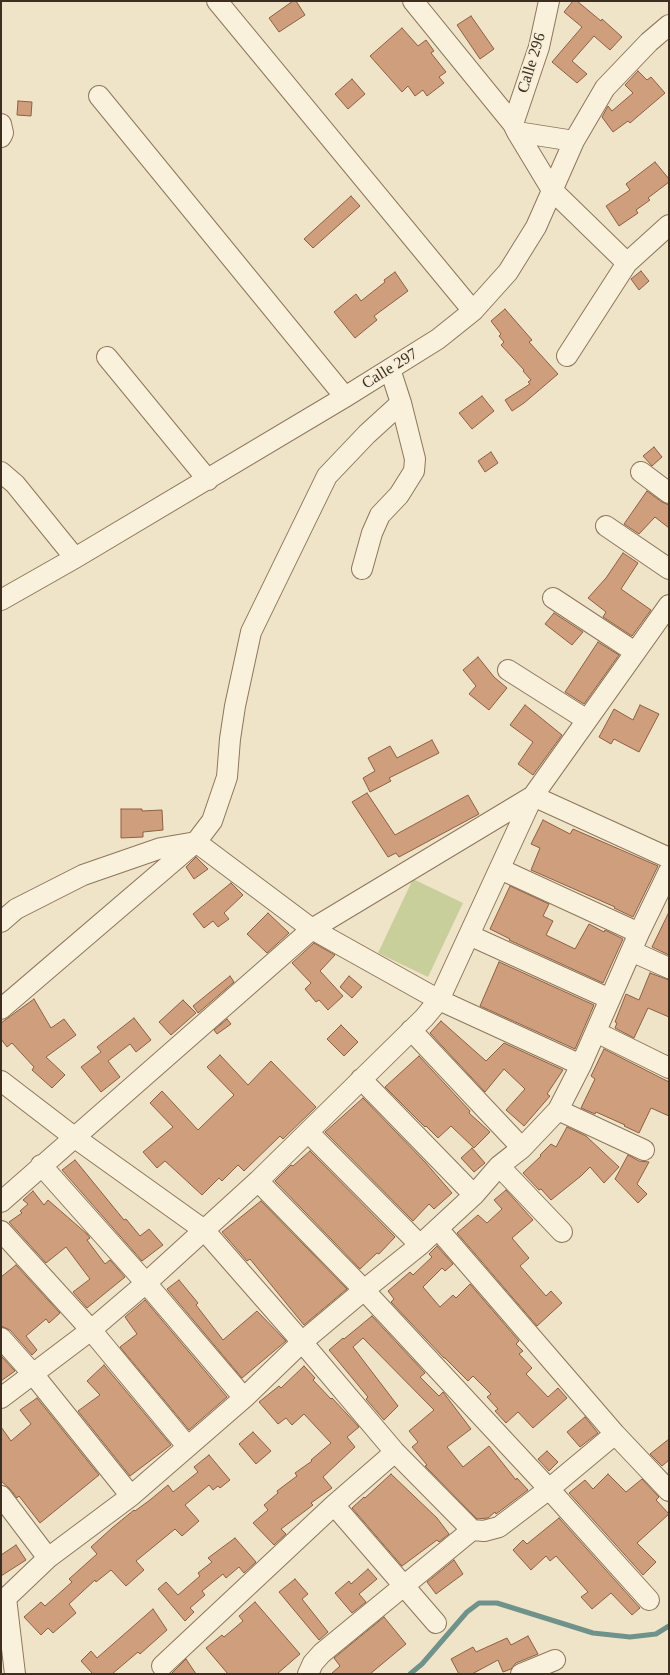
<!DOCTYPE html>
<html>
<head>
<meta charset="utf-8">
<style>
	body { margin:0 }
	#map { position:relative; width:670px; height:1675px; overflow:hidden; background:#f0e4c8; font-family:"Times New Roman",serif }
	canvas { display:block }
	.frame { position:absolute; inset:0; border:2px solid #3d2e20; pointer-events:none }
</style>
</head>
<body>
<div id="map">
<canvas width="670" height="1675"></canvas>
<div class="frame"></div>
</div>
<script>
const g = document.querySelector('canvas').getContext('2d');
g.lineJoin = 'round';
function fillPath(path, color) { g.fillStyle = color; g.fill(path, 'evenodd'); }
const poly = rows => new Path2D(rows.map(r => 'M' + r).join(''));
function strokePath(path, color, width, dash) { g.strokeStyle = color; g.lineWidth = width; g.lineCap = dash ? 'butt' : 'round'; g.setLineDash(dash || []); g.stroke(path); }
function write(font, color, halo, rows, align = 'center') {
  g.font = font + ' "Times New Roman",serif'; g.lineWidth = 4; g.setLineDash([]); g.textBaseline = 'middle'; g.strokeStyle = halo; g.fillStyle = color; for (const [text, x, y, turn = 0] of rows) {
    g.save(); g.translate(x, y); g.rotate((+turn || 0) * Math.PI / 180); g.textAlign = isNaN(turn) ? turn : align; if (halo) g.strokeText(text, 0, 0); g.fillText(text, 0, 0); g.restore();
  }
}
fillPath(poly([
	[413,879,463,903,428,977,378,953]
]), '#c9cf9b');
strokePath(poly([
	[410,1674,422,1664,467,1612,479,1603,497,1603,593,1633,630,1637,656,1634,669,1626]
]), '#6f938a', 5);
const building = poly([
	[293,1,296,1,305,15,279,32,269,18,293,1],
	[573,1,577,1,601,21,602,19,622,37,610,50,594,36,572,61,587,74,577,83,552,62,582,27,564,12,573,1],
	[471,16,494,49,480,59,457,25,471,16],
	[402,28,418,46,426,40,434,51,431,53,446,72,439,77,444,83,427,96,423,90,415,96,408,86,402,92,370,56,402,28],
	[638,71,647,80,651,77,665,93,630,123,628,121,613,132,602,117,608,106,612,111,633,93,625,85,638,71],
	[352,79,365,94,348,109,335,94,352,79],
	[18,101,32,102,31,116,17,115,18,101],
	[655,162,669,179,669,182,648,198,650,200,636,210,638,213,619,226,606,206,630,190,626,184,655,162],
	[351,196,360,206,313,248,304,239,351,196],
	[641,271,649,281,639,290,631,279,641,271],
	[395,272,408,291,374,316,377,320,355,338,334,312,356,294,361,301,385,282,384,280,395,272],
	[505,309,532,340,529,342,558,374,524,403,512,411,505,400,530,384,528,382,531,380,523,371,524,370,501,345,504,342,499,336,501,334,491,321,505,309],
	[482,396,494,411,472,429,459,413,482,396],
	[654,447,662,457,652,466,643,456,654,447],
	[491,452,498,463,485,472,478,461,491,452],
	[647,491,662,502,669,505,669,528,655,517,639,534,624,524,647,491],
	[623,553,638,563,621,589,651,610,632,636,603,617,606,612,588,598,606,578,623,553],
	[554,613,583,632,572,645,545,624,554,613],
	[598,642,619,655,584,704,565,692,598,642],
	[478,657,494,677,507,688,489,710,469,694,476,686,463,670,478,657],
	[525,705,562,735,533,775,518,764,533,742,510,725,525,705],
	[640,705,659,714,639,752,614,739,611,744,599,737,614,709,633,720,640,705],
	[432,740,439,753,389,778,391,781,370,792,363,778,375,771,368,758,390,746,397,758,432,740],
	[367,793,395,835,468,795,479,814,399,857,396,853,388,857,352,802,367,793],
	[121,809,142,809,142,811,162,810,163,830,143,832,143,837,121,838,121,809],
	[543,820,570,834,573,829,658,866,633,917,614,908,615,907,531,870,540,848,531,844,543,820],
	[196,857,208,869,194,879,186,867,196,857],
	[231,883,243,895,224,913,229,919,218,927,213,921,204,928,193,914,231,883],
	[510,886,549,904,543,916,553,921,546,935,575,949,589,924,604,932,605,930,623,939,603,983,509,940,510,939,490,929,510,886],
	[669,912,669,955,652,947,669,912],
	[268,913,289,933,267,953,247,934,268,913],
	[314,943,335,955,320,971,343,996,328,1010,319,1000,316,1002,305,989,311,983,292,963,314,943],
	[499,962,594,1005,575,1049,480,1006,499,962],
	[650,973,669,980,669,1017,648,1008,634,1038,615,1028,617,1023,615,1022,626,994,639,1000,650,973],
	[230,976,234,982,198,1013,193,1006,230,976],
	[349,976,362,987,352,998,340,987,349,976],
	[34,999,51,1028,64,1019,76,1035,46,1057,65,1075,52,1088,32,1070,34,1067,12,1043,7,1047,1,1039,1,1023,34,999],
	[183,1000,196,1013,171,1035,159,1022,183,1000],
	[134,1018,151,1040,136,1052,130,1044,108,1061,120,1077,101,1092,81,1067,101,1052,97,1047,134,1018],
	[227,1019,231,1024,217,1034,214,1030,227,1019],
	[441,1021,486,1061,504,1043,563,1070,547,1094,550,1096,524,1126,506,1110,525,1089,504,1069,485,1092,430,1033,441,1021],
	[341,1025,358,1042,344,1056,327,1039,341,1025],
	[604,1049,669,1082,669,1116,651,1108,639,1133,624,1126,625,1125,596,1112,595,1114,581,1108,595,1079,591,1076,604,1049],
	[220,1055,248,1085,271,1061,316,1107,283,1139,280,1136,244,1171,238,1165,222,1181,219,1178,202,1195,165,1161,157,1168,143,1152,173,1127,150,1103,162,1091,198,1130,234,1095,207,1067,220,1055],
	[419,1056,470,1111,469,1113,490,1132,474,1148,451,1126,438,1138,426,1126,425,1127,385,1087,419,1056],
	[363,1098,425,1162,452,1193,434,1209,429,1204,413,1221,325,1132,363,1098],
	[567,1127,586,1136,619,1167,604,1183,590,1167,581,1176,551,1200,541,1189,539,1190,523,1173,541,1156,540,1155,551,1144,556,1147,567,1127],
	[472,1148,485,1163,474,1172,461,1158,472,1148],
	[310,1151,395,1237,379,1254,377,1253,360,1269,275,1181,291,1165,293,1166,310,1151],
	[628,1155,639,1161,649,1162,637,1184,647,1194,638,1203,615,1179,628,1155],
	[75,1160,124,1220,126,1219,140,1236,149,1229,163,1245,142,1261,62,1170,75,1160],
	[506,1190,533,1220,512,1238,529,1258,520,1266,546,1296,551,1291,562,1303,537,1326,457,1233,478,1215,487,1223,502,1209,494,1200,506,1190],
	[33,1191,44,1205,48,1200,87,1234,90,1238,87,1240,105,1264,110,1260,125,1277,87,1308,73,1292,90,1279,66,1247,46,1263,9,1222,22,1213,20,1211,28,1204,23,1200,33,1191],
	[261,1201,347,1289,304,1325,250,1259,247,1261,222,1232,261,1201],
	[437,1246,453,1264,445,1271,442,1268,423,1287,440,1307,453,1295,456,1298,470,1284,519,1341,516,1344,523,1351,519,1354,532,1368,526,1374,548,1397,558,1388,567,1398,533,1428,518,1412,506,1423,495,1411,498,1409,487,1397,491,1394,473,1376,468,1381,445,1358,444,1358,391,1302,394,1299,388,1291,410,1272,413,1275,432,1257,429,1254,437,1246],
	[16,1265,60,1313,49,1323,46,1319,26,1336,37,1350,32,1355,10,1330,1,1326,1,1277,16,1265],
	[179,1280,198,1303,196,1305,223,1340,257,1311,286,1341,242,1378,167,1289,179,1280],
	[145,1300,227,1397,189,1430,120,1347,137,1334,125,1317,145,1300],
	[372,1316,425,1373,420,1377,439,1396,443,1392,471,1429,447,1447,463,1467,489,1446,516,1480,517,1478,528,1490,496,1514,495,1512,488,1518,477,1519,425,1466,427,1465,412,1447,418,1442,409,1431,434,1410,363,1338,353,1347,398,1406,384,1420,366,1399,368,1397,329,1350,343,1338,344,1339,372,1316],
	[1,1356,15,1371,1,1381,1,1356],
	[104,1365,171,1445,130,1476,78,1411,100,1395,87,1381,104,1365],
	[304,1366,315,1378,313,1380,331,1399,332,1398,359,1427,347,1437,355,1447,323,1477,332,1488,311,1503,313,1505,281,1529,286,1534,274,1545,253,1523,268,1510,264,1505,278,1493,277,1491,297,1476,295,1473,312,1461,311,1460,331,1443,304,1414,292,1425,286,1418,278,1424,259,1402,279,1386,281,1388,304,1366],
	[37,1398,99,1475,40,1523,19,1496,17,1498,10,1489,1,1481,1,1427,11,1441,31,1424,20,1410,37,1398],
	[585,1417,598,1433,580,1447,567,1432,585,1417],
	[253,1432,271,1451,256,1464,239,1444,253,1432],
	[669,1439,669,1460,662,1466,650,1454,669,1439],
	[547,1451,558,1462,549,1471,538,1459,547,1451],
	[209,1455,230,1480,220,1488,218,1486,213,1490,209,1485,185,1505,199,1521,182,1536,175,1529,136,1561,144,1570,126,1586,111,1570,96,1582,95,1580,69,1604,76,1613,53,1633,48,1628,41,1635,24,1617,41,1602,45,1606,72,1582,69,1579,97,1554,91,1547,112,1528,134,1510,135,1511,150,1500,168,1485,173,1492,198,1472,194,1467,209,1455],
	[391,1474,437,1518,449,1534,439,1542,437,1540,402,1566,352,1508,364,1497,365,1498,391,1474],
	[608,1474,626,1492,642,1479,659,1497,656,1500,669,1514,637,1543,656,1562,643,1575,569,1493,585,1480,593,1489,608,1474],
	[559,1518,640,1608,632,1615,611,1593,592,1609,581,1597,588,1592,556,1556,550,1561,546,1556,531,1570,513,1550,523,1540,527,1544,559,1518],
	[235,1538,256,1562,244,1573,239,1567,226,1578,223,1574,202,1591,205,1595,190,1608,194,1612,185,1621,158,1589,166,1582,178,1595,200,1576,198,1573,212,1562,208,1558,235,1538],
	[16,1545,26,1560,1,1576,1,1555,16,1545],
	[454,1560,463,1574,436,1594,427,1582,454,1560],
	[368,1569,377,1579,359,1594,366,1602,352,1613,335,1593,349,1581,351,1584,368,1569],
	[295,1579,308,1594,302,1599,328,1632,319,1640,279,1592,295,1579],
	[255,1602,300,1654,277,1674,228,1674,206,1648,222,1635,224,1637,243,1621,239,1616,255,1602],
	[153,1609,167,1630,140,1654,138,1652,112,1674,93,1674,81,1661,91,1651,97,1658,153,1609],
	[384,1617,406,1644,370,1674,331,1674,340,1666,334,1658,384,1617],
	[528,1636,538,1654,516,1663,511,1669,503,1672,498,1660,472,1674,459,1674,451,1659,473,1647,476,1652,507,1638,511,1645,528,1636],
	[186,1659,196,1674,171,1674,186,1659]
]);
fillPath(building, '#cf9f7d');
strokePath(building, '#8d5f41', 1);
const minor = poly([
	[217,1,473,311],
	[413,1,513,124,517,132,574,141],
	[99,96,345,397],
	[1,124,3,133,1,137],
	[513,124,539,47,549,1],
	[517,132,552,190,627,263],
	[567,356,627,263,669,225],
	[107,357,208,480],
	[1,472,15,484,75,558],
	[641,472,669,493],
	[606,526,669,569],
	[362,569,372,533,380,515,399,495,414,471,415,459,401,403,390,369],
	[553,598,635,652],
	[1,600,75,558,345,397,438,339,473,311,508,272,536,227,574,141,605,88,649,42,669,25],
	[508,670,587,720],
	[500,869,639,933],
	[1,922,16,909,83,875,161,848,196,842,212,821,227,777,230,739,235,706,251,632,327,476,367,434,401,403],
	[469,935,610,999],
	[631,951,669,968],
	[1,1009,196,842,312,929,439,1000,581,1065],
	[411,1030,522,1148],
	[596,1032,669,1068],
	[361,1079,474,1195],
	[1,1081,74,1137,204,1230,302,1342,395,1452,472,1530],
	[558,1110,644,1150],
	[308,1132,420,1245],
	[41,1165,146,1283,244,1398],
	[499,1166,562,1232],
	[258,1181,364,1290,549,1489,649,1600],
	[1,1202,312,929,533,796,669,858],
	[438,1229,615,1434,669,1491],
	[1,1231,91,1330,187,1446],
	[1,1338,33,1374,131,1496],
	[1,1398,91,1330,146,1283,258,1181,424,1018,439,1000,533,796,669,605],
	[1,1496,48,1558],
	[334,1505,436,1623],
	[162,1666,334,1505,395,1452],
	[15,1674,6,1598,48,1558,131,1496,244,1398,302,1342,364,1290,420,1245,474,1195,499,1166,522,1148,558,1110,581,1065,639,933,669,871],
	[308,1674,313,1663,322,1653,472,1530,484,1531,499,1527,549,1489,615,1434],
	[521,1674,555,1660]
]);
strokePath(minor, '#8d765c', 22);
strokePath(minor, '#faf1dc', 20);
write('16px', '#3d2e20', '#f7eed8', [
	["Calle 296",532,63,-73],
	["Calle 297",390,369,-32]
]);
</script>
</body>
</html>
